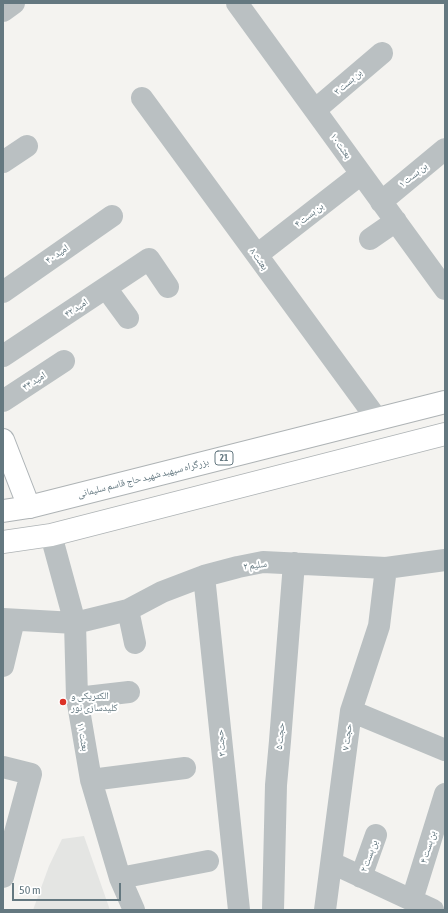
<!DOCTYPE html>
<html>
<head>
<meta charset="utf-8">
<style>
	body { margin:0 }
	#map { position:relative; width:448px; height:913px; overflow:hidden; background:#f4f3f0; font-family:"Asap Condensed",sans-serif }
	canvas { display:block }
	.frame { position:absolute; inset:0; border:4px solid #647880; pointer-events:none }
	.scale { position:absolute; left:12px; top:883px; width:109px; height:18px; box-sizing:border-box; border:2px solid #647880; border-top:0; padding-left:5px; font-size:12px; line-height:14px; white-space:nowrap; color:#647880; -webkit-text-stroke:3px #fff; paint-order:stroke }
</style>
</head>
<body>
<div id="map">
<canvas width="448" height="913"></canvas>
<div class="frame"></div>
<div class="scale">50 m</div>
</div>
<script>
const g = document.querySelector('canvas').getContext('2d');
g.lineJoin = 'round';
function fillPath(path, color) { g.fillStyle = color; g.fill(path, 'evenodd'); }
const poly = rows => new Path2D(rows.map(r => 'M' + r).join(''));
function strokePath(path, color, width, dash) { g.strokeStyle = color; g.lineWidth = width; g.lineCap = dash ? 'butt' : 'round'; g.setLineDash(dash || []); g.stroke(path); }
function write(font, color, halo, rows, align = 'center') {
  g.font = font + ' "Asap Condensed","Noto Naskh Arabic",sans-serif'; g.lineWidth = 4; g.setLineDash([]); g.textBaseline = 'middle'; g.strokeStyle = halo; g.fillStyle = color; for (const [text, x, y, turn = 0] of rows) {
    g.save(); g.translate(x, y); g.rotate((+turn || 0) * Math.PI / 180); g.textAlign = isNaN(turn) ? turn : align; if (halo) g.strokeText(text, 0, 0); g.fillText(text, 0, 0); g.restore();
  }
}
fillPath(poly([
	[84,836,110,910,33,910,49,866,62,839]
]), '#e4e5e3');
const major = poly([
	[3,440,29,507]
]);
const highway = poly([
	[3,511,29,507,445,402],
	[3,542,51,535,445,434]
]);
strokePath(major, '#aeb4b7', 24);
strokePath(highway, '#aeb3b5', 24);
strokePath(poly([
	[237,3,445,289],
	[3,11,14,3],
	[142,98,377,419],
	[315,110,382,53],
	[3,162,27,146],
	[381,202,445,149],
	[370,239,396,221],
	[257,255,361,174],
	[106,288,128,318],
	[3,292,112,216],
	[3,356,149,259,168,287],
	[3,401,64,361],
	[51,535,75,623,77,698,91,780,120,878,134,910],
	[204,576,239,910],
	[128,610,135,643],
	[3,619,75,623,128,610,162,592,204,576,238,567,263,562,386,568,445,560],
	[3,666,14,620],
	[77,698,129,692],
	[351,711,445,750],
	[3,767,31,774,3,877],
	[91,780,185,768],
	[332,863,433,910],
	[361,877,376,835],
	[120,878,208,861],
	[412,900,445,794],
	[273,910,276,785,280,741,294,563],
	[325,910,351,711,379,626,386,568]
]), '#bac0c2', 22);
strokePath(major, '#fff', 22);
strokePath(highway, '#fff', 22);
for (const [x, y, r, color] of [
	[63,702,4,"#dc3227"]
]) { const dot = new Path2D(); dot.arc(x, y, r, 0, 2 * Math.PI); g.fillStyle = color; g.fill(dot); strokePath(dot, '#fff', 1.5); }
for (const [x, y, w] of [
	[224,458,18]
]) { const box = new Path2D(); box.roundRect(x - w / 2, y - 7, w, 14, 3); g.fillStyle = '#fff'; g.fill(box); strokePath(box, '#647880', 1); }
write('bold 9px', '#647880', null, [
	["21",224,458]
]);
write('10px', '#647880', '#fff', [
	["بن بست ۳",348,82,-41],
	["بعثت ۱۰",341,146,54],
	["بن بست ۱",413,175,-39],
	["بن بست ۴",309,215,-38],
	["امید ۴۰",57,254,-35],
	["بعثت ۸",259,259,54],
	["امید ۴۲",76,308,-34],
	["امید ۴۴",34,381,-33],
	["بزرگراه سپهبد شهید حاج قاسم سلیمانی",143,478,-14],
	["سلیم ۲",255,565,-8],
	["حجت ۵",280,736,-85],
	["بعثت ۱۱",83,737,80],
	["حجت ۷",347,737,-83],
	["حجت ۳",221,743,-96],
	["بن بست ۴",428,847,-73],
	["بن بست ۲",369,856,-70]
]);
write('10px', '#647880', '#fff', [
	["الکتریکی و",71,696],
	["کلیدسازی نور",71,708]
], 'left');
</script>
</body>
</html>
